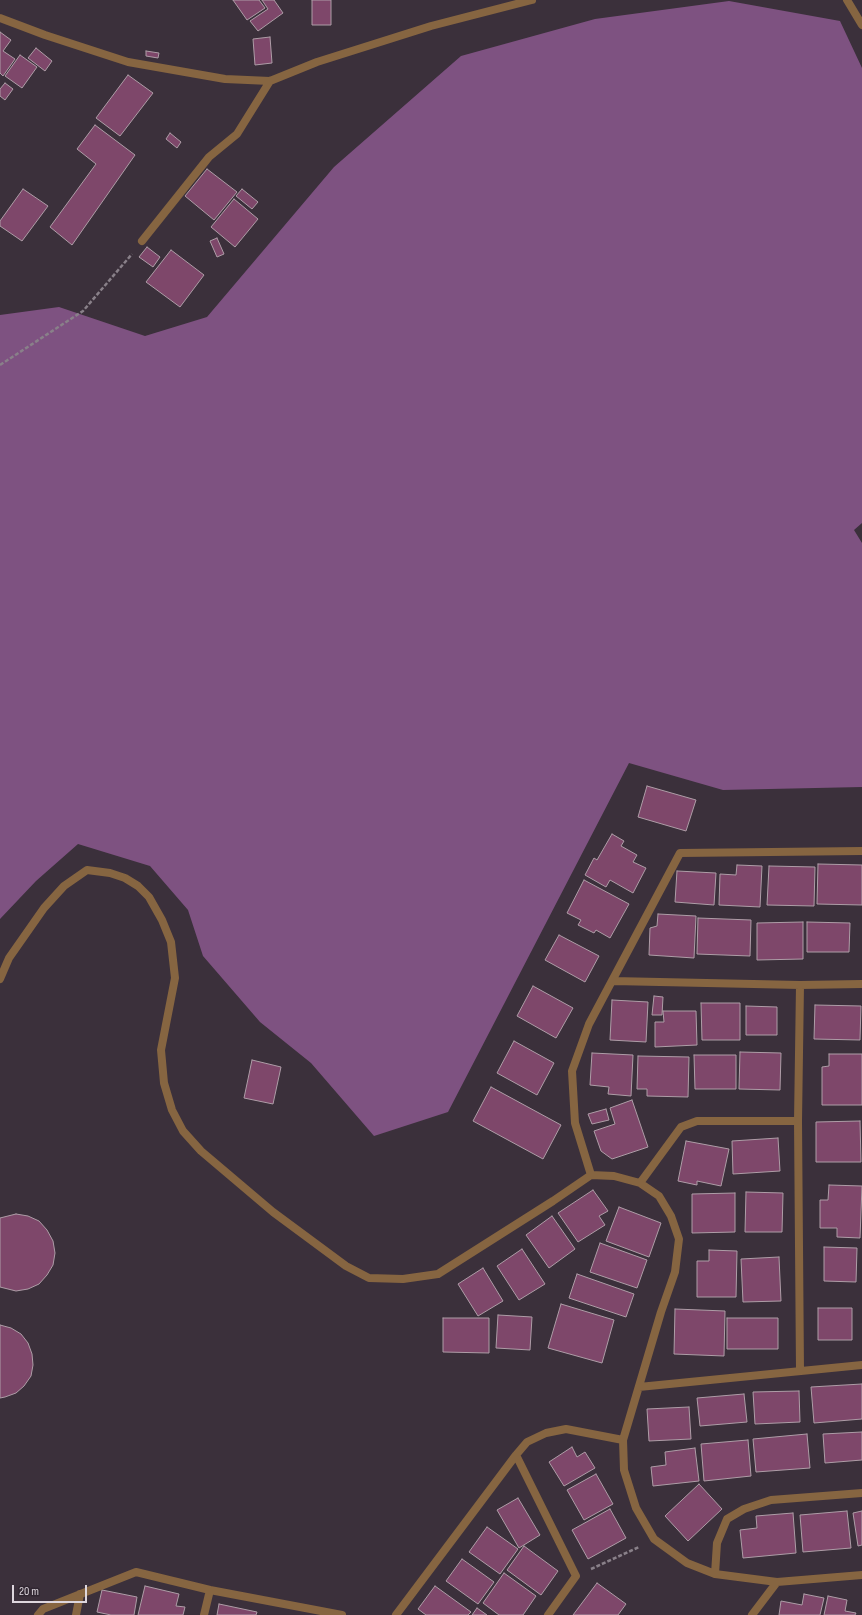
<!DOCTYPE html>
<html>
<head>
<meta charset="utf-8">
<style>
	body { margin:0 }
	#map { position:relative; width:862px; height:1615px; overflow:hidden; background:#3b303b; font-family:"Sofia Sans Condensed",sans-serif }
	canvas { display:block }
	.scale { position:absolute; left:12px; top:1585px; width:75px; height:18px; box-sizing:border-box; border:2px solid #ddd6dd; border-top:0; padding-left:5px; font-size:12px; line-height:14px; white-space:nowrap; color:#ddd6dd; -webkit-text-stroke:3px #302631; paint-order:stroke }
</style>
</head>
<body>
<div id="map">
<canvas width="862" height="1615"></canvas>
<div class="scale">20 m</div>
</div>
<script>
const g = document.querySelector('canvas').getContext('2d');
g.lineJoin = 'round';
function fillPath(path, color) { g.fillStyle = color; g.fill(path, 'evenodd'); }
const poly = rows => new Path2D(rows.map(r => 'M' + r).join(''));
function strokePath(path, color, width, dash) { g.strokeStyle = color; g.lineWidth = width; g.lineCap = dash ? 'butt' : 'round'; g.setLineDash(dash || []); g.stroke(path); }
fillPath(poly([
	[729,1,840,21,862,68,862,523,854,530,862,543,862,787,723,790,629,763,448,1112,374,1136,311,1063,260,1022,203,956,188,910,150,866,78,844,36,881,0,919,0,315,59,307,145,336,207,317,334,167,461,56,595,19]
]), '#7e5281');
const building = poly([
	[233,0,259,0,265,8,247,20,233,0],
	[262,0,274,0,283,13,258,31,250,21,268,9,262,0],
	[312,0,331,0,331,25,312,25,312,0],
	[0,32,11,40,3,51,15,59,3,76,0,73,0,32],
	[270,37,272,63,255,65,253,39,270,37],
	[36,48,52,61,45,71,28,58,36,48],
	[146,51,159,53,158,58,146,56,146,51],
	[20,55,37,67,22,88,5,76,20,55],
	[128,75,153,93,120,136,96,118,128,75],
	[5,83,13,89,5,100,0,96,0,89,5,83],
	[95,125,135,155,72,245,50,227,96,164,77,149,95,125],
	[170,133,181,142,177,148,166,139,170,133],
	[207,169,237,192,214,220,185,196,207,169],
	[23,189,48,206,22,241,0,226,0,221,23,189],
	[242,189,258,202,252,209,236,196,242,189],
	[234,199,258,219,235,247,211,227,234,199],
	[217,238,224,254,217,257,210,241,217,238],
	[147,247,160,257,153,267,139,257,147,247],
	[171,250,204,275,180,307,146,282,171,250],
	[647,786,696,800,686,831,638,817,647,786],
	[612,834,624,841,621,846,637,855,633,862,646,868,633,893,610,880,606,887,585,875,594,858,597,860,612,834],
	[818,864,862,865,862,905,817,904,818,864],
	[737,865,762,866,760,907,719,905,720,874,736,875,737,865],
	[769,866,815,867,814,906,767,905,769,866],
	[677,871,716,873,714,905,675,902,677,871],
	[584,880,629,904,610,938,596,930,594,933,578,925,581,920,567,913,584,880],
	[658,914,696,916,694,958,649,955,650,928,657,926,658,914],
	[698,918,751,920,750,956,697,954,698,918],
	[803,922,803,959,757,960,757,923,803,922],
	[807,922,850,923,849,952,807,952,807,922],
	[559,935,599,956,585,982,545,960,559,935],
	[533,986,573,1008,556,1038,517,1016,533,986],
	[654,996,663,997,662,1015,652,1015,654,996],
	[612,1000,648,1002,646,1042,610,1040,612,1000],
	[701,1003,740,1003,740,1040,702,1040,701,1003],
	[815,1005,861,1006,860,1040,814,1039,815,1005],
	[746,1006,777,1007,777,1035,746,1035,746,1006],
	[663,1011,696,1011,697,1045,655,1047,655,1022,664,1022,663,1011],
	[514,1041,554,1063,537,1095,497,1073,514,1041],
	[740,1052,781,1053,780,1090,739,1089,740,1052],
	[592,1053,633,1055,631,1096,608,1094,609,1087,590,1085,592,1053],
	[829,1054,862,1054,862,1105,822,1105,822,1067,829,1066,829,1054],
	[694,1055,736,1055,736,1089,695,1089,694,1055],
	[638,1056,689,1057,688,1097,647,1096,647,1089,637,1089,638,1056],
	[252,1060,281,1067,273,1104,244,1098,252,1060],
	[491,1087,561,1125,543,1159,473,1121,491,1087],
	[632,1100,648,1147,612,1159,601,1151,594,1131,615,1124,610,1108,632,1100],
	[606,1109,609,1120,592,1124,588,1114,606,1109],
	[860,1121,861,1162,816,1162,816,1122,860,1121],
	[778,1138,780,1171,733,1174,732,1141,778,1138],
	[686,1141,729,1149,721,1186,697,1181,697,1185,678,1181,686,1141],
	[829,1185,862,1186,860,1238,837,1237,837,1228,820,1228,820,1200,828,1200,829,1185],
	[593,1190,608,1211,599,1216,605,1225,578,1242,558,1213,593,1190],
	[746,1192,783,1193,782,1232,745,1232,746,1192],
	[735,1193,735,1232,692,1233,692,1194,735,1193],
	[619,1207,661,1223,649,1257,606,1241,619,1207],
	[16,1214,28,1216,39,1221,47,1230,53,1241,55,1253,53,1265,47,1275,39,1284,28,1289,16,1291,0,1287,0,1218,16,1214],
	[552,1216,575,1249,549,1268,526,1235,552,1216],
	[600,1243,647,1260,637,1288,590,1272,600,1243],
	[824,1247,857,1248,856,1282,824,1281,824,1247],
	[522,1249,545,1284,519,1300,497,1266,522,1249],
	[709,1250,737,1251,736,1297,697,1297,697,1261,709,1261,709,1250],
	[779,1257,781,1301,743,1302,741,1259,779,1257],
	[483,1268,503,1301,478,1316,458,1284,483,1268],
	[577,1274,634,1294,626,1317,569,1298,577,1274],
	[561,1304,614,1320,602,1363,548,1348,561,1304],
	[818,1308,852,1308,852,1340,818,1340,818,1308],
	[675,1309,725,1311,724,1356,674,1354,675,1309],
	[498,1315,532,1317,530,1350,496,1348,498,1315],
	[443,1318,489,1318,489,1353,443,1352,443,1318],
	[727,1318,778,1318,778,1349,727,1349,727,1318],
	[0,1325,11,1328,21,1334,28,1343,32,1354,33,1365,31,1376,24,1386,16,1393,5,1397,0,1398,0,1325],
	[862,1384,862,1419,814,1423,811,1387,862,1384],
	[799,1391,800,1422,755,1424,753,1392,799,1391],
	[744,1394,747,1422,700,1426,697,1398,744,1394],
	[689,1407,691,1439,649,1441,647,1409,689,1407],
	[862,1432,862,1460,825,1463,823,1434,862,1432],
	[807,1434,810,1468,756,1472,753,1439,807,1434],
	[748,1440,751,1476,704,1481,701,1444,748,1440],
	[572,1447,577,1457,585,1452,595,1468,564,1486,549,1462,572,1447],
	[695,1448,699,1481,653,1486,651,1467,666,1465,665,1452,695,1448],
	[596,1474,613,1504,584,1520,567,1490,596,1474],
	[699,1484,722,1509,688,1541,665,1516,699,1484],
	[518,1498,540,1535,519,1548,497,1510,518,1498],
	[610,1509,626,1538,588,1559,572,1530,610,1509],
	[847,1511,851,1548,803,1552,800,1515,847,1511],
	[862,1511,862,1545,858,1546,853,1513,862,1511],
	[793,1513,796,1553,743,1558,740,1530,757,1528,756,1516,793,1513],
	[487,1527,518,1549,500,1574,469,1552,487,1527],
	[524,1546,558,1571,541,1595,507,1570,524,1546],
	[462,1559,494,1582,478,1604,446,1581,462,1559],
	[504,1573,536,1596,523,1615,499,1615,483,1603,504,1573],
	[597,1583,626,1604,618,1615,573,1615,597,1583],
	[145,1586,179,1594,176,1606,185,1607,183,1615,138,1615,145,1586],
	[435,1586,471,1612,468,1615,426,1615,418,1609,435,1586],
	[102,1590,137,1597,134,1615,111,1615,97,1612,102,1590],
	[804,1594,824,1598,820,1615,779,1615,781,1601,802,1605,804,1594],
	[828,1596,847,1600,845,1611,856,1613,855,1615,824,1615,828,1596],
	[219,1604,257,1612,256,1615,217,1615,219,1604],
	[477,1608,487,1615,472,1615,477,1608]
]);
fillPath(building, '#7e476a');
strokePath(building, '#ae9da7', 1);
strokePath(poly([
	[0,365,83,311,132,254],
	[591,1569,639,1547]
]), '#898089', 2.5, [4, 2]);
strokePath(poly([
	[847,0,862,25],
	[0,18,45,35,128,62,225,79,270,81,317,62,431,26,532,0],
	[142,241,209,157,237,134,270,81],
	[0,979,9,958,44,908,64,886,87,870,110,873,125,878,138,886,149,897,162,920,171,942,175,978,161,1050,164,1083,172,1110,183,1131,201,1151,273,1212,346,1266,369,1278,403,1279,438,1274,553,1201,591,1175,614,1176,640,1183,659,1196,671,1216,679,1239,675,1272,661,1312,623,1440,624,1470,636,1508,654,1539,687,1563,715,1574,777,1582],
	[613,981,800,985,862,984],
	[800,985,798,1121,800,1371],
	[591,1175,575,1123,572,1071,589,1024,680,853,862,851],
	[640,1183,681,1127,697,1121,798,1121],
	[639,1387,862,1365],
	[516,1455,576,1576,548,1615],
	[715,1574,717,1543,727,1519,744,1509,771,1500,862,1493],
	[38,1615,43,1609,136,1572,210,1590,342,1615],
	[76,1615,80,1594],
	[204,1615,210,1590],
	[396,1615,516,1455,527,1442,546,1433,566,1429,623,1440],
	[752,1615,777,1582,862,1575]
]), '#866541', 8);
</script>
</body>
</html>
